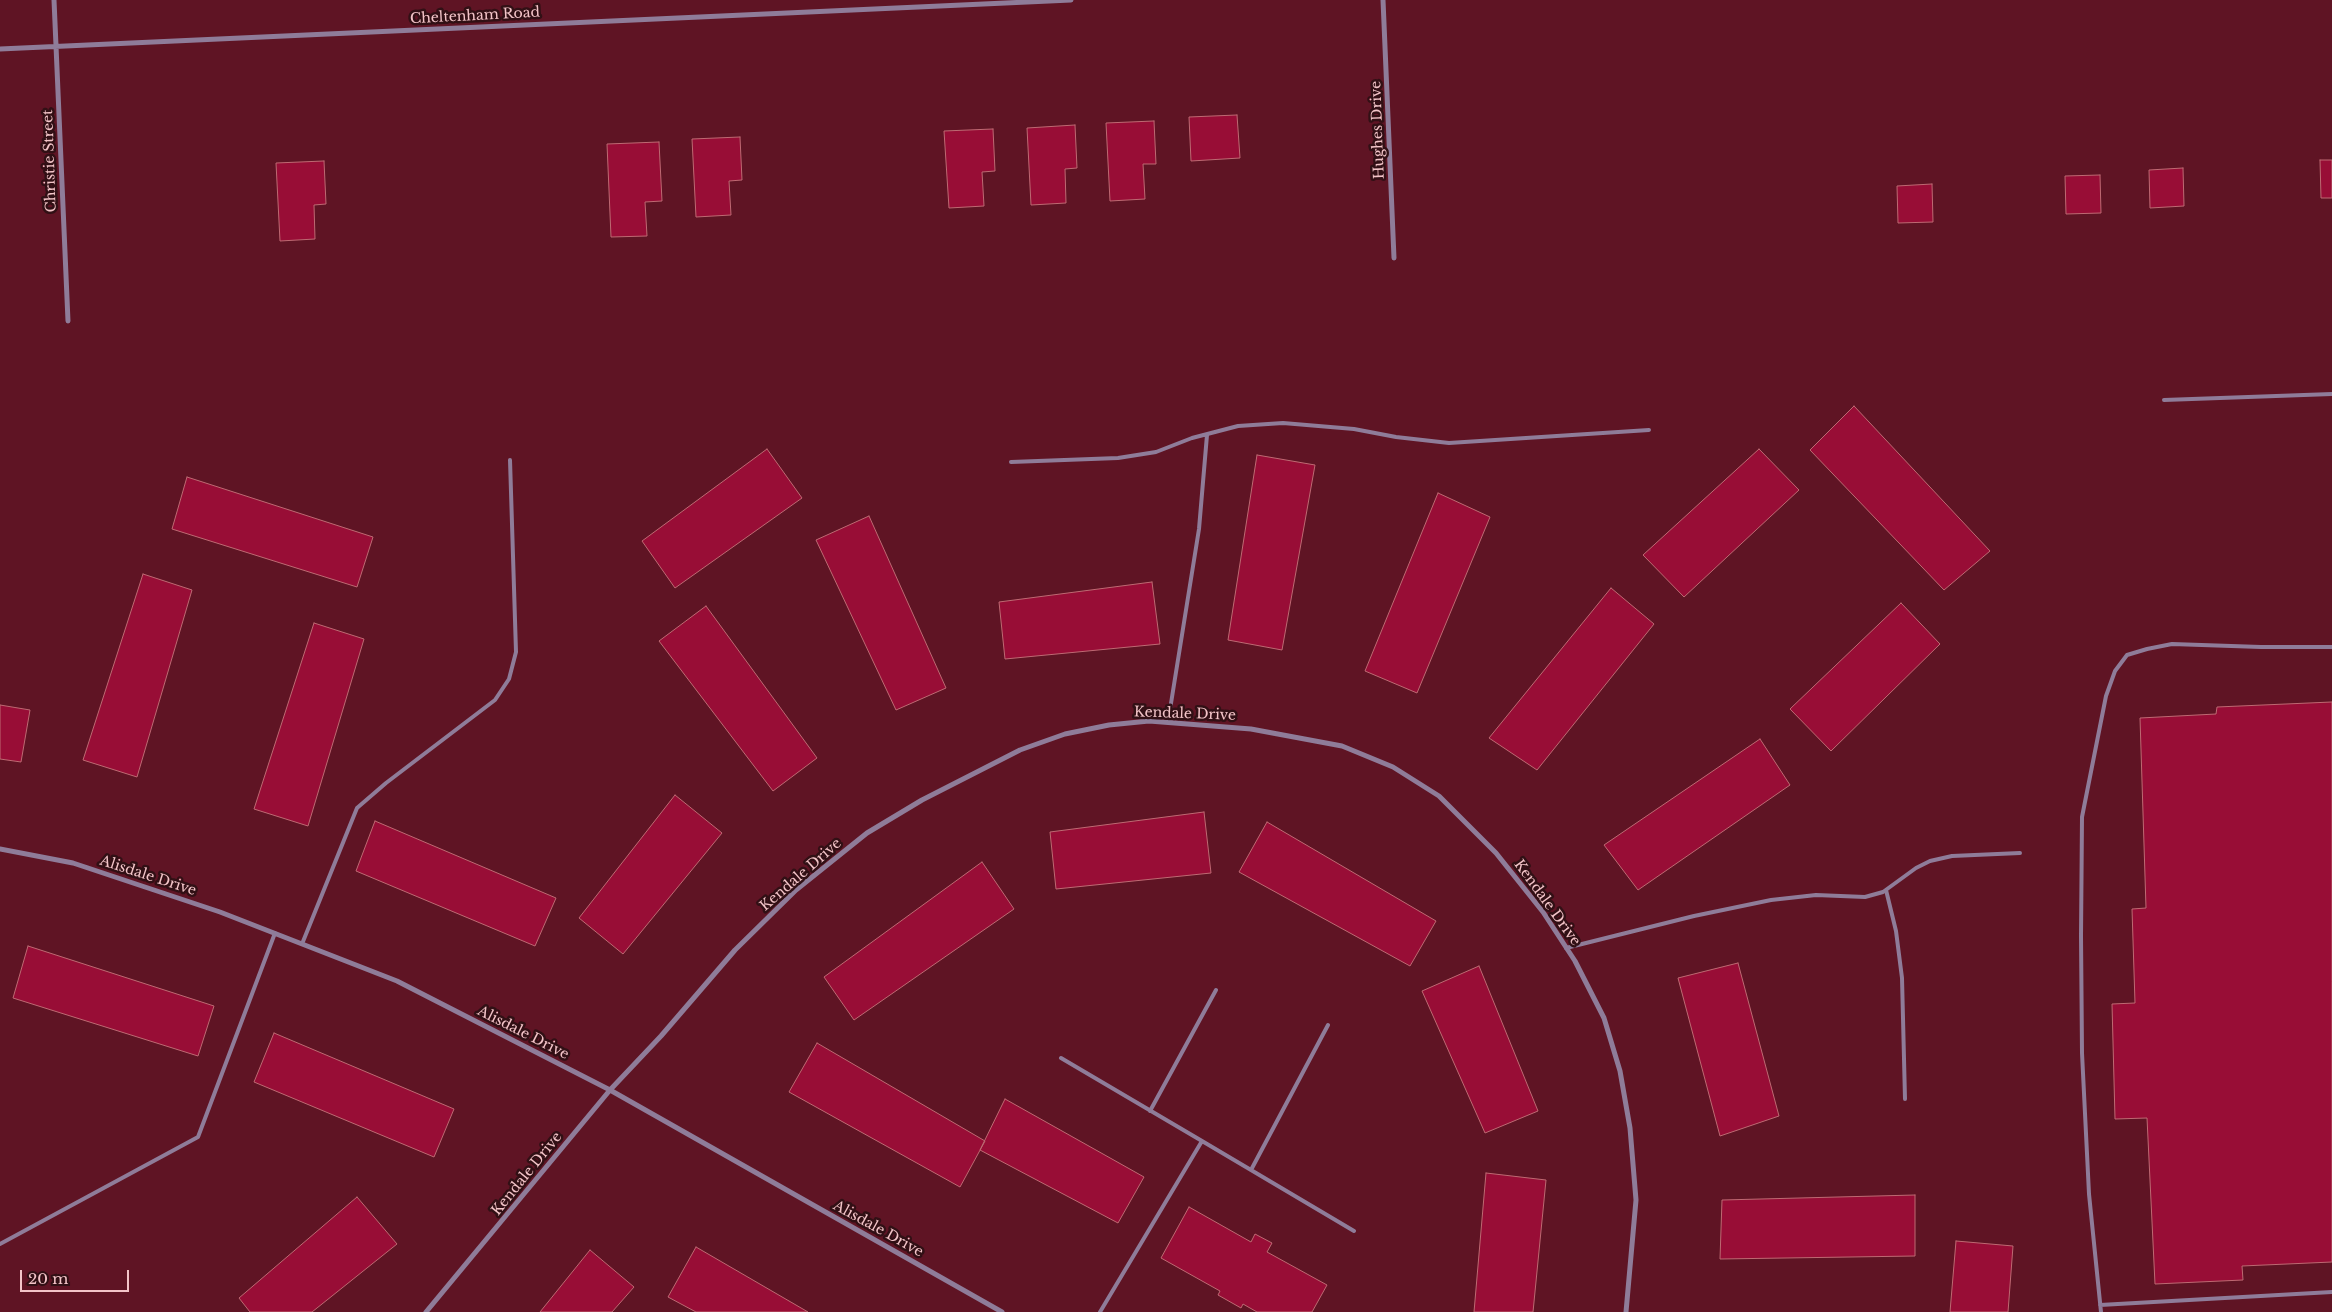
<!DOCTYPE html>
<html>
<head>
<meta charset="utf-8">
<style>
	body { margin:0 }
	#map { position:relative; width:2332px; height:1312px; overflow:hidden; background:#5f1424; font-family:"Libre Baskerville",serif }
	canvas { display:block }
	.scale { position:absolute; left:20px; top:1270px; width:109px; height:22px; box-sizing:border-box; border:2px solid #f3c4c8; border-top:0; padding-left:6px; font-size:15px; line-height:18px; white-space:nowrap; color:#f3c4c8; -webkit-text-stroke:4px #311015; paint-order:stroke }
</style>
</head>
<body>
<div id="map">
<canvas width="2332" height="1312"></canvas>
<div class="scale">20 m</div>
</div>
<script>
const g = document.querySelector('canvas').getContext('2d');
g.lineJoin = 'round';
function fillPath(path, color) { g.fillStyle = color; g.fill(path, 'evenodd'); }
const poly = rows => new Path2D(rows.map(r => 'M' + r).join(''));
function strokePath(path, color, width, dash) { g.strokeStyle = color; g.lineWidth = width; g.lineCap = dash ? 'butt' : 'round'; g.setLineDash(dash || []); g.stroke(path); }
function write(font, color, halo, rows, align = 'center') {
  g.font = font + ' "Libre Baskerville",serif'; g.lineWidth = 5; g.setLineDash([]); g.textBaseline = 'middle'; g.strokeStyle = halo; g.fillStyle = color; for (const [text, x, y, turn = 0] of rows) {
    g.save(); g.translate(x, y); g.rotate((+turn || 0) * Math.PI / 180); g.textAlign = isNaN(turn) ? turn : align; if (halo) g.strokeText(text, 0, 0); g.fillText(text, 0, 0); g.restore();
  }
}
const building = poly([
	[1237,115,1240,158,1191,161,1189,117,1237,115],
	[1154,121,1156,164,1143,164,1145,199,1110,201,1106,123,1154,121],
	[1075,125,1077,168,1065,169,1066,203,1031,205,1027,128,1075,125],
	[993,129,995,171,982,172,984,206,949,208,944,131,993,129],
	[740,137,742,180,729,181,731,215,696,217,692,139,740,137],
	[659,142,662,201,645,202,647,236,611,237,607,144,659,142],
	[2320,160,2332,160,2332,198,2321,198,2320,160],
	[324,161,326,204,314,205,315,239,280,241,276,163,324,161],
	[2183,168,2184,206,2150,208,2149,170,2183,168],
	[2100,175,2101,213,2066,214,2065,176,2100,175],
	[1932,184,1933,222,1898,223,1897,186,1932,184],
	[1854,406,1990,551,1944,590,1810,450,1854,406],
	[767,449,802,498,675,588,642,541,767,449],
	[1759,449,1799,490,1684,597,1643,555,1759,449],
	[1257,455,1315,465,1282,650,1228,640,1257,455],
	[187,477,373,537,357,587,172,529,187,477],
	[1438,493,1490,517,1417,693,1365,671,1438,493],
	[869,516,946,688,896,710,816,540,869,516],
	[143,574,192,590,137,777,83,760,143,574],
	[1152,582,1160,644,1005,659,999,602,1152,582],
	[1611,588,1654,624,1537,770,1489,738,1611,588],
	[1901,603,1940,644,1831,751,1790,709,1901,603],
	[706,606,817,758,773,791,659,641,706,606],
	[314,623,364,639,308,826,254,809,314,623],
	[2332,702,2332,1262,2242,1266,2243,1280,2155,1284,2147,1118,2115,1119,2112,1004,2135,1003,2132,909,2146,908,2140,718,2216,714,2217,707,2332,702],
	[0,705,30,710,21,762,0,759,0,705],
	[1760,739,1790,785,1638,890,1604,845,1760,739],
	[675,795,722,833,623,954,579,918,675,795],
	[1204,812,1211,873,1056,889,1050,832,1204,812],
	[375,821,556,898,535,946,356,871,375,821],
	[1267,822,1436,921,1410,966,1239,872,1267,822],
	[982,862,1014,909,854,1020,824,977,982,862],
	[28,946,214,1006,198,1056,13,998,28,946],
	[1738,963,1779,1116,1720,1136,1678,978,1738,963],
	[1479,966,1538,1111,1485,1133,1422,991,1479,966],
	[274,1033,454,1109,434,1157,254,1082,274,1033],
	[817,1043,985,1141,960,1187,789,1092,817,1043],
	[1005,1099,1144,1177,1118,1223,980,1150,1005,1099],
	[1486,1173,1546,1180,1533,1312,1474,1312,1486,1173],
	[1915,1195,1915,1256,1720,1259,1722,1200,1915,1195],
	[357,1197,397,1244,312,1312,250,1312,239,1298,357,1197],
	[1189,1207,1251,1242,1255,1234,1272,1243,1267,1252,1327,1285,1312,1312,1257,1312,1243,1304,1241,1308,1218,1295,1220,1291,1161,1258,1189,1207],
	[1956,1241,2013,1246,2008,1312,1950,1312,1956,1241],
	[696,1247,808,1312,696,1312,668,1297,696,1247],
	[590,1250,634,1287,612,1312,540,1312,590,1250]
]);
fillPath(building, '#980d36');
strokePath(building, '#be6a73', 1);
strokePath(poly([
	[2164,400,2332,394],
	[1011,462,1118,458,1156,452,1192,438,1238,426,1283,423,1354,429,1396,437,1449,443,1649,430],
	[1168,722,1199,529,1207,435],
	[1886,890,1896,931,1902,978,1905,1099],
	[302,944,357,808,386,783,495,700,509,679,516,652,510,460],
	[1566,948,1694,916,1771,900,1816,895,1865,897,1883,892,1916,868,1930,861,1952,856,2020,853],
	[1061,1058,1202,1141,1100,1312],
	[1150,1111,1216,990],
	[1202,1141,1354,1231],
	[1251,1170,1328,1025],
	[0,1244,198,1137,275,933],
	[2100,1305,2332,1292],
	[2101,1312,2089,1194,2082,1053,2081,936,2082,817,2106,696,2115,671,2127,655,2147,649,2172,644,2261,647,2332,647]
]), '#8f7c99', 4);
strokePath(poly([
	[54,0,68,321],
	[1383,0,1394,258],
	[0,49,1071,0],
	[0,849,73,863,220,912,397,981,610,1090,1002,1312],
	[426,1312,610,1090,661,1036,735,950,796,890,867,833,922,800,1020,750,1065,734,1109,725,1149,721,1251,729,1342,746,1393,767,1439,796,1496,853,1543,912,1575,961,1604,1018,1620,1071,1630,1128,1636,1200,1626,1312]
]), '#8f7c99', 5);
write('14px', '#f3c4c8', '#311015', [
	["Cheltenham Road",475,16,-3],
	["Hughes Drive",1378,130,-92],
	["Christie Street",50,161,-92],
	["Kendale Drive",1185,714,2],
	["Kendale Drive",801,875,-41],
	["Alisdale Drive",148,876,18],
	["Kendale Drive",1547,903,54],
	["Alisdale Drive",523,1033,27],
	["Kendale Drive",527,1174,-51],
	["Alisdale Drive",878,1229,29]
]);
</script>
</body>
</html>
